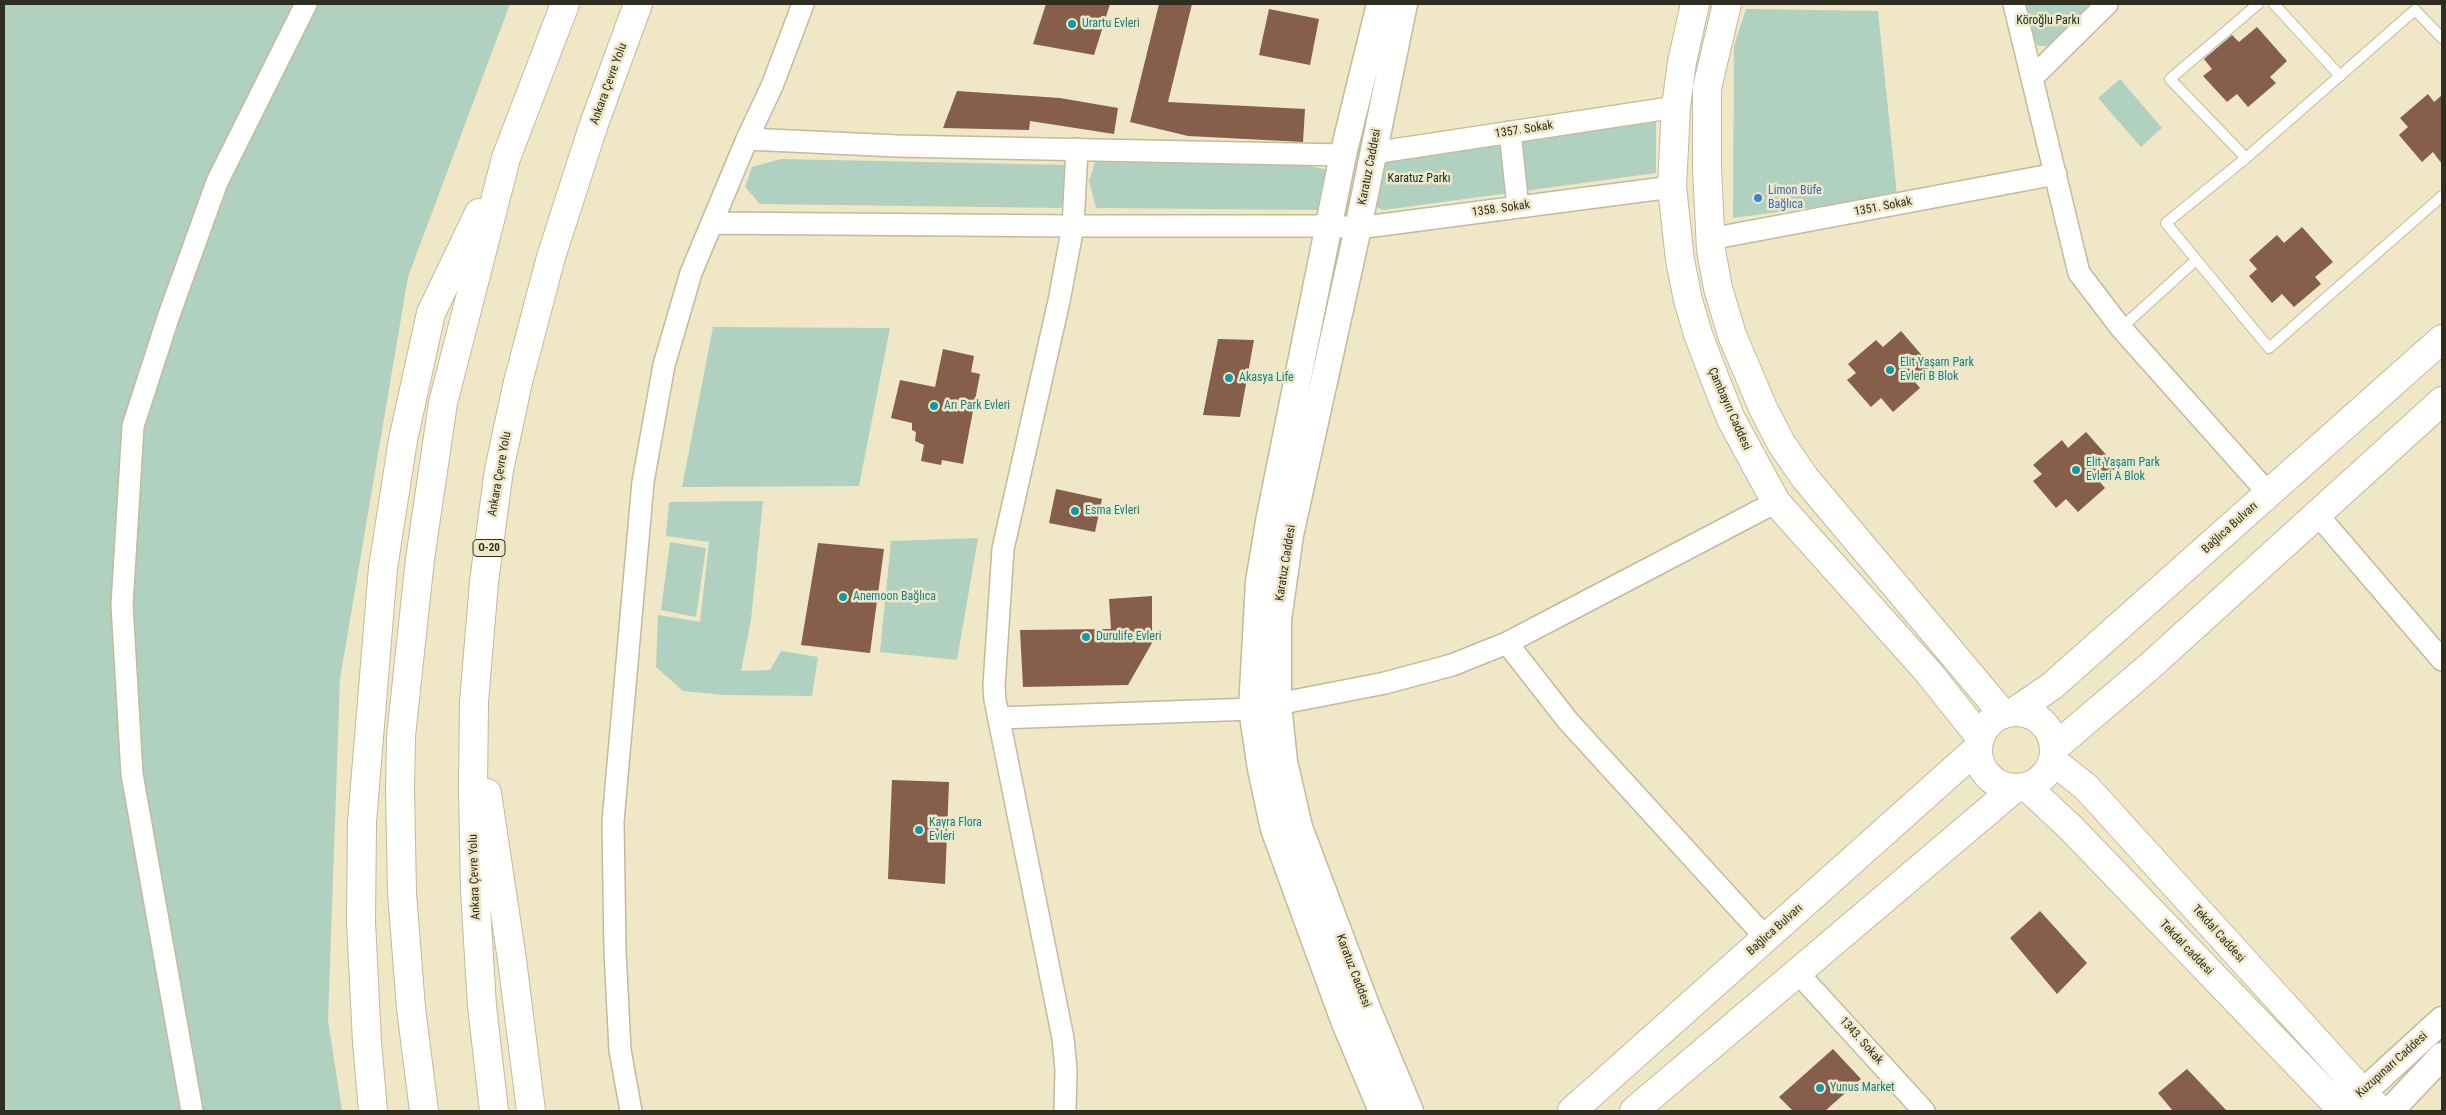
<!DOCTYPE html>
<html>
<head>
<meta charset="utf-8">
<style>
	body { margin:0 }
	#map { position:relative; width:2446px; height:1115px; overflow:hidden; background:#efe7c6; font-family:"Roboto Condensed",sans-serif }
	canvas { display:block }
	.frame { position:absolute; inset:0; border:5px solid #2f2c20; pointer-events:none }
</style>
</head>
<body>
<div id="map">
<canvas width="2446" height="1115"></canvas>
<div class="frame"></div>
</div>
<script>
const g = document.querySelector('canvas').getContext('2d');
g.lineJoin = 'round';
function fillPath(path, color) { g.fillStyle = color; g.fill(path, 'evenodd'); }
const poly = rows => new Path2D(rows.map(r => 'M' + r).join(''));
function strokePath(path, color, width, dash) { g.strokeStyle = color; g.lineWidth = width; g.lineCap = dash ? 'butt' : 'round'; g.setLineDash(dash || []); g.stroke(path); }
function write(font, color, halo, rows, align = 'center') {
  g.font = font + ' "Roboto Condensed",sans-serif'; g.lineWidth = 5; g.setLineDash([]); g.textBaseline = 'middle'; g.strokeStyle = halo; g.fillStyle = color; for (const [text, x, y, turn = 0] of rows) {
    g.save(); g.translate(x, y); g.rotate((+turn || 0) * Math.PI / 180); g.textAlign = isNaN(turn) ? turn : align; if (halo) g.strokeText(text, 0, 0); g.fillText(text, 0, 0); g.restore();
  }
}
fillPath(poly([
	[4,4,510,4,408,277,340,679,328,1020,342,1111,4,1111],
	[2024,4,2090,4,2051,44,2046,46,2039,46,2036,43],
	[1746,9,1878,11,1897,196,1733,218,1734,46],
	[2120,79,2162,128,2141,147,2098,98],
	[1656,122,1656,173,1384,210,1370,205,1377,165,1390,158],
	[781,159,1069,165,1070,190,1061,208,760,204,745,187,752,167],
	[1095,162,1301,164,1328,170,1320,210,1096,208,1089,181],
	[713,327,890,328,859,486,682,487],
	[763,501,751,620,741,671,770,670,781,651,818,657,812,696,725,695,683,691,656,667,658,615,700,622,709,542,666,536,669,502],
	[978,538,957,660,880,652,891,541],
	[670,542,706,548,696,617,661,610]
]), '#b1d1c0');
fillPath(poly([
	[1046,4,1110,4,1094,55,1033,44],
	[1159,4,1192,4,1168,102,1305,109,1303,142,1188,136,1130,122],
	[1269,9,1319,19,1310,65,1259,55],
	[2257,27,2287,61,2270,77,2276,83,2248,107,2237,94,2227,102,2203,76,2212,69,2204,59,2232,35,2239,42],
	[957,91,1060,98,1118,108,1114,134,1030,121,1029,130,943,128],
	[2428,94,2434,102,2442,95,2442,164,2433,152,2422,162,2399,135,2408,127,2400,118],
	[2302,227,2333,262,2315,277,2321,284,2294,307,2282,294,2272,303,2249,276,2257,269,2249,260,2277,235,2284,243],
	[1901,331,1931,366,1914,381,1920,388,1893,412,1881,398,1871,407,1847,380,1856,373,1848,364,1876,340,1883,347],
	[1218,339,1254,340,1240,417,1203,415],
	[943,349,974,356,971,372,980,374,963,464,942,460,941,465,921,461,924,445,915,441,916,432,912,430,912,423,891,418,900,380,935,387],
	[2086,432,2117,467,2100,482,2105,488,2078,512,2066,499,2056,508,2033,481,2042,474,2033,465,2062,440,2068,448],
	[1056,489,1102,499,1095,532,1049,523],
	[818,543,884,549,870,653,801,645],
	[1152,596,1152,643,1128,685,1023,687,1020,630,1111,629,1109,599],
	[892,780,949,782,945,884,888,879],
	[2040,911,2087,963,2057,994,2010,938],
	[1833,1049,1861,1079,1825,1111,1793,1111,1779,1097],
	[2187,1069,2227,1111,2173,1111,2158,1093]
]), '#855e4c');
const service = poly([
	[2274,4,2340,76],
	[2442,38,2415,10,2246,158,2166,223,2269,348,2442,196],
	[2246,158,2170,79,2258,4],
	[2121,328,2195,261]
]);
const minor = poly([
	[2014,4,2079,273,2121,328,2268,493],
	[2033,77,2107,4],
	[1510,132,1518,207],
	[747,139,897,146,1343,155],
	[1373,153,1676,107],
	[712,223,1073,226,1077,149],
	[1710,239,2056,174],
	[2317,514,2442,660],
	[1507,643,1568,721,1766,938],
	[999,718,1252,709,1385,683,1452,665,1507,643,1776,502],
	[1797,972,1924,1111],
	[192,1111,132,774,122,605,133,426,169,315,217,182,306,4],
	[631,1111,620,1050,615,951,613,821,643,482,664,365,691,273,747,139,772,86,803,4],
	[1065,1111,1066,1070,1063,1038,995,700,994,686,1003,549,1059,301,1073,226,1330,226,1358,228,1672,187]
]);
const tertiary = poly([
	[1380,4,1343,155,1270,516,1259,582,1252,709,1261,769,1274,829,1345,1023,1382,1111],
	[1404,4,1358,228,1290,535,1278,620,1278,704,1284,762,1299,827,1369,1013,1410,1111],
	[2347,1107,2442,1020],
	[2390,1111,2442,1056]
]);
const secondary = poly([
	[1695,4,1682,62,1676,107,1672,187,1680,260,1688,300,1698,334,1715,379,1731,419,1776,502,1929,673,1980,737],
	[1727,4,1707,88,1707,168,1711,250,1718,288,1732,335,1763,408,1781,443,1805,478,2003,714],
	[2053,761,2086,787,2380,1111],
	[2027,787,2070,827,2343,1111]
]);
const primary = poly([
	'1978 750a38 38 0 1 1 76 0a38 38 0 1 1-76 0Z',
	[2014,712,2052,686,2442,339],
	[2054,748,2149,667,2442,401],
	[1572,1111,1977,749],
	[1634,1111,2015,788]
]);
const motorway = poly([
	[487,793,512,960,531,1111],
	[373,1111,367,1042,361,922,362,822,383,568,403,440,431,313,479,213],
	[424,1111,411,1008,402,893,400,790,401,736,420,559,443,403,506,158,565,4],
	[494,1111,482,1006,475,891,473,788,474,702,484,582,499,470,518,382,551,257,594,124,638,4]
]);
strokePath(service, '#c2ba9b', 12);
strokePath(minor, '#c2ba9b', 24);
strokePath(tertiary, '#c2ba9b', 29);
strokePath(secondary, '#c2ba9b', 30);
strokePath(primary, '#c2ba9b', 30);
strokePath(motorway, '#c2ba9b', 30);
strokePath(service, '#fff', 10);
strokePath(minor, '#fff', 21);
strokePath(tertiary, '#fff', 26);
strokePath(secondary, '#fff', 28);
strokePath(primary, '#fff', 28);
strokePath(motorway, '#fff', 28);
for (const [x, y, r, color] of [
	[1072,24,5,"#0f9aa8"],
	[1758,198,5,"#3f7fe0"],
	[1890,370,5,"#0f9aa8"],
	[1229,378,5,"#0f9aa8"],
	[934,406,5,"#0f9aa8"],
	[2076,470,5,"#0f9aa8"],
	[1075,511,5,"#0f9aa8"],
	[843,597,5,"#0f9aa8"],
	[1086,637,5,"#0f9aa8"],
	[919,830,5,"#0f9aa8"],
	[1820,1088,5,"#0f9aa8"]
]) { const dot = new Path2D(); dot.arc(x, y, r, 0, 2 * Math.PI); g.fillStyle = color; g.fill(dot); strokePath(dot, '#efe7c6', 2); }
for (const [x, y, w] of [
	[489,548,32]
]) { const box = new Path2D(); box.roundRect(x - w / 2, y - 8.5, w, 17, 4); g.fillStyle = '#efe7c6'; g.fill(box); strokePath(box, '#2f2c20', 1); }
write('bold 11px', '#2f2c20', null, [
	["O-20",489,548]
]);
write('12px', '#0a3222', '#efe7c6', [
	["Köroğlu Parkı",2048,21],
	["Karatuz Parkı",1419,179]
]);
write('12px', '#0d838f', '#efe7c6', [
	["Urartu Evleri",1082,24],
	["Elit Yaşam Park",1900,363],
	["Evleri B Blok",1900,377],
	["Akasya Life",1239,378],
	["Arı Park Evleri",944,406],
	["Elit Yaşam Park",2086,463],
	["Evleri A Blok",2086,477],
	["Esma Evleri",1085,511],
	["Anemoon Bağlıca",853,597],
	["Durulife Evleri",1096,637],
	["Kayra Flora",929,823],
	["Evleri",929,837],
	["Yunus Market",1830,1088]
], 'left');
write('12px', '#2f2c20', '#efe7c6', [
	["Ankara Çevre Yolu",609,84,-70],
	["1357. Sokak",1524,130,-9],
	["Karatuz Caddesi",1370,167,-79],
	["1351. Sokak",1883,207,-11],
	["1358. Sokak",1501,209,-8],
	["Çambayırı Caddesi",1729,409,66],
	["Ankara Çevre Yolu",500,474,-80],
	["Bağlıca Bulvarı",2230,528,-42],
	["Karatuz Caddesi",1286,563,-81],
	["Ankara Çevre Yolu",475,877,-92],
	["Bağlıca Bulvarı",1775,930,-42],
	["Tekdal Caddesi",2218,934,48],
	["Tekdal caddesi",2186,948,46],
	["Karatuz Caddesi",1353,971,69],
	["1343. Sokak",1861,1041,48],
	["Kuzupınarı Caddesi",2392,1065,-42]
]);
write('12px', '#366cbe', '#efe7c6', [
	["Limon Büfe",1768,191],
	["Bağlıca",1768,205]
], 'left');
</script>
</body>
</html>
